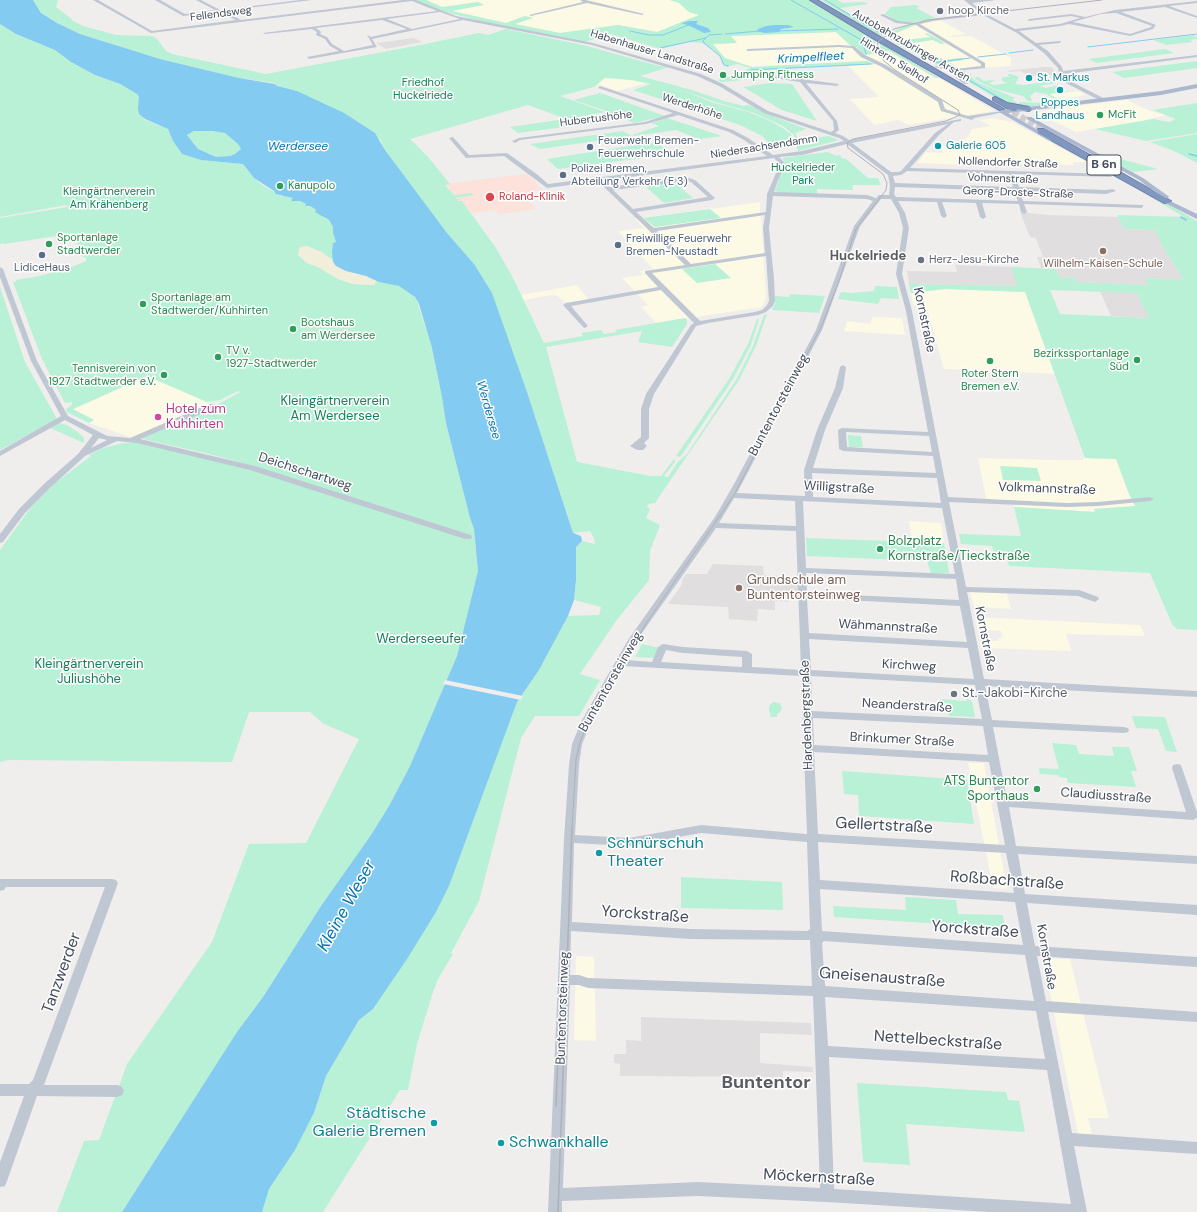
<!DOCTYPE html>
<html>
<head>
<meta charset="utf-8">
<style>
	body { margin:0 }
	canvas { display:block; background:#f0eded }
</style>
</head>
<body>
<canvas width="1197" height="1212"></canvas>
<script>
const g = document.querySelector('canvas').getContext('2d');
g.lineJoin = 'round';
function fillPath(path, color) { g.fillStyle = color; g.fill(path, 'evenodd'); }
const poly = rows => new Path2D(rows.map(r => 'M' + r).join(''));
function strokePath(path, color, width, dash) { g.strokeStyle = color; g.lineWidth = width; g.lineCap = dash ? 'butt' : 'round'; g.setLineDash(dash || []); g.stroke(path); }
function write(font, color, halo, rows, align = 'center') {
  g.font = font + ' "DM Sans",sans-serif'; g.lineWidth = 3; g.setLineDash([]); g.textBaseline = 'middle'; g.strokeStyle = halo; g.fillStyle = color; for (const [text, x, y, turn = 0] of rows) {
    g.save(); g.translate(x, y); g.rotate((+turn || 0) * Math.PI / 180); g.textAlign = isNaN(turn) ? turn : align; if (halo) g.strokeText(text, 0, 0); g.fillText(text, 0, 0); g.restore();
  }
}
fillPath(poly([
	[426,0,670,0,679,3,689,12,700,15,657,32,618,25,560,33,514,24,532,18,525,16,506,23,458,13],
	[949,17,950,18,940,20,966,34,945,37,971,36,1011,58,1011,66,961,69,947,62,961,58,944,61,911,43,933,40,941,44,944,43,927,33,932,37,905,40,893,34,915,25,911,24],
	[836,32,850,45,856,47,865,55,888,51,936,78,939,78,994,111,908,125,898,120,874,125,850,99,879,97,848,66,875,64,867,61,752,67,724,58,713,44,736,43,731,36],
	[604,78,619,78,647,83,617,91,597,84],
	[1078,91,1086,95,1062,99,1048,94],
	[1127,100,1150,111,1166,115,1142,121,1076,132,1043,116,1036,114,1039,112,1058,108],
	[992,118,1012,122,1087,162,1073,162,1074,165,1070,165,1011,164,1012,167,917,163,926,152,943,153,941,146,947,146,945,144,959,144,960,141,959,140,967,138,972,129,991,126,979,120],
	[760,202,760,213,761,217,766,298,762,307,656,323,641,307,648,305,622,278,642,275,640,271,653,269,618,231,644,228,635,219],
	[577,285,589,300,568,303,563,301,558,296,552,295,524,300,521,295],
	[945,289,1025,292,1055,374,944,369,926,306,913,305,911,293],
	[873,317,902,318,905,335,844,331,847,321,870,324],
	[147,376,207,402,209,404,133,438,89,423,94,420,72,410],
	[978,458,1055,460,1083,460,1083,458,1085,458,1116,459,1129,494,1136,506,1094,509,1095,512,1014,507,1013,504,987,503],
	[909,521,941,523,944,543,912,541],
	[970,591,1007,593,1011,609,974,607],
	[975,617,1140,625,1145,636,1066,634,1071,651,981,648,980,641,999,641,998,638,1003,637,1001,631,978,630],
	[968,763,984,763,1007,889,993,888],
	[576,956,594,957,596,1041,574,1040],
	[1043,958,1070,959,1109,1118,1088,1118,1092,1135,1078,1134]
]), '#fcf9e4');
fillPath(poly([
	[414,38,422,42,386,49,376,43],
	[1044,67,1051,67,1058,75,1030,76,1020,71,1010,72,1006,71],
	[1020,212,1048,215,1118,217,1124,229,1156,230,1161,244,1184,280,1145,278,1149,285,1076,282,1075,278,1059,277,1056,269,1041,268,1037,257,1043,257,1036,238,1030,237],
	[955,265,1011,267,1018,286,909,284,907,271,957,272],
	[1100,291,1137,293,1150,318,1111,316],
	[713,564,763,566,764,575,798,577,799,594,789,594,789,602,775,601,775,610,758,609,757,621,729,619,728,607,668,604,683,583,681,582,686,574,707,574],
	[641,1017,811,1023,812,1035,760,1033,760,1063,813,1067,813,1072,783,1071,783,1077,620,1076,620,1064,614,1063,614,1054,626,1054,626,1040,641,1041]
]), '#e1dedf');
fillPath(poly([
	[527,174,543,190,521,193,536,209,499,214,495,210,472,213,462,201,458,201,445,184]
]), '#fce2db');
fillPath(poly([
	[33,0,58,0,56,7,73,20,71,20,83,26,116,35,152,36,157,39,166,51,172,54,266,74,420,45,479,33,488,35,506,29,583,45,659,66,669,67,640,76,692,90,724,101,744,106,749,105,775,117,806,129,795,133,799,140,829,136,839,140,798,151,794,135,783,126,754,113,712,101,680,89,711,102,748,112,768,120,781,127,791,134,793,144,771,145,762,136,740,125,633,90,651,84,656,85,631,80,605,78,594,87,560,96,605,112,566,119,528,105,410,139,429,158,450,184,445,185,454,195,471,193,474,195,455,198,457,199,468,198,457,200,458,201,462,201,496,248,513,278,544,343,583,336,581,333,601,330,604,334,617,332,615,330,685,318,687,320,687,324,672,347,638,342,642,331,546,347,577,462,650,476,661,476,674,459,675,462,664,476,668,477,677,463,687,454,736,380,753,346,764,315,767,314,756,346,739,380,663,491,655,503,648,504,647,507,650,509,646,518,660,525,650,551,649,580,616,621,580,674,600,680,579,716,535,716,521,738,479,901,451,953,453,954,438,979,433,992,417,1044,408,1090,400,1090,323,1212,262,1212,269,1189,295,1150,314,1113,326,1076,359,1020,373,1009,436,912,449,886,517,702,539,670,568,616,599,615,601,607,574,600,576,580,576,547,582,541,595,544,594,538,590,531,573,533,528,395,474,264,447,233,385,150,380,139,297,91,277,86,275,83,239,78,160,59,80,34,57,23,41,13],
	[415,0,426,0,442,7,478,2,484,5,452,11,506,23,525,16,533,18,515,24,560,33,618,25,657,32,699,15,689,12,679,3,670,0,810,0,876,40,874,46,875,53,865,55,856,47,850,45,836,32,731,36,737,43,713,44,725,58,752,67,867,61,876,64,757,70,765,78,721,82,718,80,738,74,735,73,751,68,737,64,727,67,725,65,722,64,721,58,714,50,702,43,689,42,660,49,611,34,584,42,484,22,435,9],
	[821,0,837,0,843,3,864,2,868,4,840,8,882,33,888,34,905,26,911,24,915,25,894,34,905,40,931,37,925,34,927,33,945,43,941,44,933,40,912,43,944,60,961,58,964,60,948,62,961,69,943,68,939,66,906,49,885,36,875,33],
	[916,5,920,7,916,8,935,18,909,23,897,21,885,14,891,7],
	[0,24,16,34,55,50,71,62,95,75,120,84,137,94,139,97,139,113,145,120,168,129,173,141,182,154,201,160,243,164,254,178,262,185,281,196,284,195,293,198,295,201,300,201,307,205,307,207,310,206,326,219,329,220,333,227,333,233,336,242,333,260,320,251,300,247,298,255,307,263,318,267,338,279,353,284,374,285,376,281,399,286,415,297,418,304,432,348,442,397,446,423,470,518,474,529,478,571,457,656,410,766,389,806,371,835,321,906,263,997,237,1033,122,1212,57,1212,84,1141,99,1140,127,1064,212,942,249,844,306,843,359,739,324,724,310,712,249,712,232,762,8,760,0,762,0,550,32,506,55,483,91,456,89,455,103,448,124,443,135,442,254,466,209,454,143,439,141,438,208,410,240,392,238,391,220,400,207,402,147,376,73,409,94,420,89,423,67,412,66,409,72,405,72,402,65,403,42,359,13,282,16,282,16,280,40,276,77,265,86,261,86,258,80,255,78,252,77,243,73,235,70,234,4,244,3,243,0,244,0,218,68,207,66,205,0,217],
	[1193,35,1197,37,1197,39,1190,40,1193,42,1166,45,1153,40],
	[880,42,892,50,939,78,936,78,889,51,879,52],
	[1165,49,1174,53,1097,63,1088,59],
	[1197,61,1197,68,1124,78,1112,72],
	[971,74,971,77,977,82,1015,98,1012,100,1016,102,1017,105,1020,102,1041,103,1054,99,1046,94,1035,92,1030,96,1032,101,1028,101,1023,96,995,89,978,81,974,77,979,77,983,81,995,80,989,84,995,85,1008,83,1002,81,1002,78,1003,77,1009,77,1008,74,1011,74,1019,77,1015,84,1023,85,1055,81,1056,82,1054,82,1055,83,1040,86,1045,88,1056,86,1059,88,1056,89,1060,92,1078,91,1049,94,1057,99,1062,99,1041,105,1022,107,1006,104,957,75],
	[770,83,792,84,817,121,782,110,743,87],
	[600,93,606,95,665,116,634,123,609,112,574,100],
	[1197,103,1197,133,1146,141,1095,129,1153,119,1169,122,1176,119,1153,110],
	[607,113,620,120,518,133,510,127],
	[667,118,722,136,699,139,676,130,634,136,632,135,659,126,651,123],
	[194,131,212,131,225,133,238,144,241,149,235,154,230,156,216,157,198,149,187,135],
	[623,131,632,136,540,149,530,144],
	[1197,134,1197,163,1174,151,1150,142],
	[649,143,661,145,671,155,668,157,666,155,558,169,547,159],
	[827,152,837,156,838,155,841,156,841,158,846,159,868,178,878,178,881,185,852,185,853,190,817,189,817,194,782,193,775,191,779,178,787,165,782,158],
	[1098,153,1158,169,1133,172],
	[663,183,666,185,676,184,693,198,664,203,645,186],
	[1149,196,1154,196,1197,221,1197,630,1177,629,1172,624,1150,573,1009,566,1006,556,995,555,992,546,961,544,959,534,1021,536,1014,507,1095,512,1094,509,1135,506,1129,494,1116,459,1085,458,1025,292,945,289,911,293,909,284,1017,286,1011,267,1056,269,1059,277,1075,278,1077,282,1149,285,1145,278,1184,280,1161,244,1156,230,1124,229,1117,215,1184,217],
	[1050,290,1137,293,1149,318,1060,314],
	[710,209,721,218,655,227,643,218],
	[715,264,731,278,697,283,682,269],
	[875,286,897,287,899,299,881,298,878,304,838,299,841,292,851,293,874,291],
	[0,287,25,362,57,419,0,450],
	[790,294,825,296,819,313,772,310,775,304,775,296,789,297],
	[757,319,759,319,751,345,733,379,683,453,680,457,676,456,729,379,748,344],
	[59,423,67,425,79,433,84,438,84,443,48,427],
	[848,435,861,436,863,447,849,447],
	[1000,466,1037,468,1041,481,1003,480],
	[806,538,944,543,949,573,931,573,927,561,807,556],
	[642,644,660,648,655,658,635,657],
	[942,699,964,701,967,701,966,699,972,701,975,717,949,716,947,703,943,703],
	[773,702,780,703,782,708,780,712,777,714,777,717,771,717,769,711,769,706],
	[1132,716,1165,717,1177,752,1166,751,1158,729,1136,728],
	[1052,743,1076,745,1079,754,1097,755,1114,756,1112,747,1129,747,1137,771,1131,771,1136,787,1068,783,1067,778,1059,777,1058,775,1040,774,1039,768,1059,769],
	[842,771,967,780,974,824,859,816,858,795,844,794],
	[681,877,782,882,783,910,681,908],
	[905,897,956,900,958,914,1003,915,1005,928,834,917,833,906,906,910],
	[857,1083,1006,1092,1008,1100,1019,1101,1025,1132,906,1124,910,1165,863,1162]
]), '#b8f1d5');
fillPath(poly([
	[307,246,324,253,325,255,333,260,336,266,342,269,372,278,376,281,374,285,353,284,338,279,318,267,307,263,298,254,300,247]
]), '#f2eedc');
fillPath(poly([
	[0,0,33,0,41,13,57,23,80,34,160,59,239,78,275,84,277,86,297,91,344,113,375,133,385,150,447,233,474,264,492,293,528,395,573,533,581,536,582,541,576,547,576,580,574,600,568,616,539,670,517,702,449,886,436,912,407,959,373,1009,359,1020,326,1076,314,1113,295,1150,269,1189,262,1212,122,1212,237,1032,263,997,321,906,371,835,389,806,410,766,457,656,478,571,474,529,470,518,446,423,442,397,432,348,419,304,415,297,399,286,379,282,366,276,346,271,336,266,333,262,332,252,333,243,336,242,333,233,333,227,329,220,315,212,316,210,310,206,305,206,306,204,300,201,292,201,291,200,293,198,276,194,274,191,254,178,243,164,201,160,182,154,173,141,168,129,145,119,139,114,138,108,139,97,137,94,120,84,95,75,71,62,55,50,16,34,0,24],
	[194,131,212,131,225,133,238,144,241,149,235,154,230,156,216,157,198,149,187,135],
	[690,21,698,21,696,24,708,28,711,32,704,33,690,26,681,23],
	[775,25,788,25,794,27,781,29,779,32,765,33,757,31,758,29,766,26]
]), '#83cbf0');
fillPath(poly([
	[445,680,523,696,521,700,443,684]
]), '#f0eded');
strokePath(poly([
	[791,0,858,38,862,41,866,54],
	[825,0,880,33,948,68],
	[630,31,649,35,663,35,691,24],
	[778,31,838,29],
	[725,34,760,31],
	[706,38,703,41,704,43,720,56,724,65,728,66],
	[1088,47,1197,34],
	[660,48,706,38,709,35,722,34],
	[1009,53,1033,50],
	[978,57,1006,54],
	[938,62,970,58],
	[751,70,871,64],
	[953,71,956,73],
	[960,75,1008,103]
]), '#83cbf0', 1);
strokePath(poly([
	[1189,154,1197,156],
	[1181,217,1186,220]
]), '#83cbf0', 1.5);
strokePath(poly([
	[1005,108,1045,130]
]), '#cecdd0', 6, [6, 3]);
const highway = poly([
	[810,0,817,0,1004,109,999,110,874,39,810,0],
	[995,97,1007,103,1029,107,1032,109,1029,111,1017,109,1016,111,1012,111,993,100,993,98,995,97],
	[1038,129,1044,129,1171,201,1170,203,1164,203,1038,133,1038,129]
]);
strokePath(highway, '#6d82ab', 2);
fillPath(poly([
	[93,0,98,0,152,31,236,20,219,12,183,16,155,0,160,0,185,14,215,10,196,0,201,0,220,10,300,0,312,0,224,11,241,20,403,0,416,0,456,16,593,43,701,74,723,84,768,111,831,132,834,130,833,121,800,82,767,77,769,76,801,79,839,84,837,86,806,83,837,121,839,130,835,133,843,136,849,140,961,119,961,121,954,122,939,135,910,168,1109,174,1112,176,1111,177,1014,174,1019,187,1106,190,1113,189,1116,191,1106,194,1020,191,1023,201,1143,205,1143,207,1141,208,1024,204,1027,212,1024,214,1021,212,1019,204,982,203,986,217,983,219,980,217,976,203,942,202,947,216,944,218,941,216,937,202,898,201,905,213,909,228,902,274,912,311,948,497,1067,503,1098,502,1150,497,1154,499,1150,501,1098,506,1067,507,949,502,966,587,1079,590,1098,597,1099,599,1095,602,1078,596,967,592,984,679,1197,691,1197,697,985,686,992,720,1124,727,1128,728,1129,730,1128,732,1124,733,993,727,1007,800,1186,812,1172,768,1173,765,1177,764,1181,765,1182,768,1197,812,1197,818,1193,820,1009,807,1016,846,1197,856,1197,864,1018,854,1025,894,1197,905,1197,915,1027,903,1035,946,1197,957,1197,967,1037,956,1046,1001,1197,1012,1197,1022,1048,1012,1072,1133,1197,1142,1197,1154,1074,1146,1087,1212,990,1212,827,1202,698,1196,562,1201,562,1212,548,1212,564,839,569,765,572,744,582,720,628,640,715,517,734,484,816,330,854,226,873,201,867,199,773,196,769,228,774,279,775,301,773,306,766,312,758,315,708,323,696,326,654,394,649,409,649,438,644,443,647,446,643,450,637,450,630,446,641,437,641,409,646,394,691,325,694,323,661,290,571,306,588,326,585,328,583,327,563,305,566,303,658,287,645,273,645,271,685,265,603,186,606,184,610,187,686,177,695,180,715,198,712,200,636,212,654,228,766,212,767,194,780,164,774,158,547,188,504,156,466,158,449,138,453,137,469,155,507,153,538,175,548,184,767,156,744,140,729,132,678,115,646,124,520,140,515,143,512,141,519,138,645,122,673,113,598,88,600,86,733,130,748,138,773,155,802,151,844,141,839,138,764,113,719,86,697,76,592,45,463,20,372,39,377,47,309,59,307,57,339,51,330,46,325,39,316,35,317,32,312,29,265,34,263,33,437,11,412,1,151,33,93,0],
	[440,12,460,19,412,29,387,19,440,12],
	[382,20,407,29,371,37,367,35,373,45,344,51,332,44,327,37,320,34,321,32,316,28,382,20],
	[948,124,935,133,901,171,898,172,891,172,852,143,948,124],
	[847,144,888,175,890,185,889,195,879,195,876,198,867,195,774,192,778,180,786,164,779,157,802,155,847,144],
	[907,171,1009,174,1013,187,895,183,893,176,901,175,907,171],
	[686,181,691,182,708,197,633,209,613,190,686,181],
	[895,187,1014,191,1018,201,896,197,894,194,895,187],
	[881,199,891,199,899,213,903,228,896,274,906,311,928,432,842,428,838,430,839,449,843,451,933,456,936,473,813,468,825,430,843,388,846,367,843,365,840,367,835,388,817,430,804,470,805,496,737,493,822,330,860,226,881,199],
	[765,215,763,228,765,253,691,264,657,231,765,215],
	[766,256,769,301,767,305,762,310,755,312,700,321,652,273,766,256],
	[846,432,929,436,932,452,847,447,846,432],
	[812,473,937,478,941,503,813,497,812,473],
	[734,498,795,501,796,526,719,523,734,498],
	[803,501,942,508,955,574,806,568,803,501],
	[716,528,796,531,801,670,752,667,752,654,747,651,683,647,663,644,658,647,652,662,626,660,637,640,716,528],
	[806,573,956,579,959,600,807,593,806,573],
	[807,598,960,606,967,642,809,633,807,598],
	[809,639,968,648,974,679,811,670,809,639],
	[666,650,683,653,742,657,742,667,661,662,666,650],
	[623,666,801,676,807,834,701,825,629,838,575,835,579,765,582,744,592,720,623,666],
	[811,676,975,685,982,719,812,711,811,676],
	[813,718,983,726,988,755,814,745,813,718],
	[814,752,989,762,1005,845,818,834,814,752],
	[701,833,807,842,810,929,807,931,691,929,572,922,574,843,629,846,701,833],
	[818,842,1006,853,1014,893,820,880,818,842],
	[820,889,1015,902,1023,945,822,931,820,889],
	[571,931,691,939,810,940,812,986,588,978,579,975,570,975,571,931],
	[824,941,1025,955,1034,1001,825,986,822,943,824,941],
	[570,985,579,985,588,988,813,996,820,1188,698,1182,563,1188,570,985],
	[825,997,1036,1011,1045,1059,828,1046,825,997],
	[829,1057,1047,1070,1071,1204,834,1189,829,1057],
	[580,0,586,0,644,14,642,15,587,3,531,16,529,15,583,2,580,0],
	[964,0,996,0,972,3,988,15,1015,29,1060,24,1080,18,1071,16,1028,21,1029,19,1071,14,1085,17,1115,10,1197,1,1197,3,1169,6,1197,16,1197,18,1165,7,1121,12,1156,25,1153,29,1130,36,1069,24,1060,26,1019,31,1036,43,1061,41,1060,43,1039,45,1048,51,1062,67,1063,71,1197,55,1197,57,1065,74,1070,81,1103,98,1105,101,1103,102,1066,83,1059,73,1058,68,1044,53,1017,33,983,15,933,21,920,24,985,63,985,68,956,71,934,67,936,66,956,69,981,66,981,64,916,25,896,23,880,15,883,14,898,21,917,23,933,19,981,13,964,0],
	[1116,13,1152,26,1151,27,1130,34,1073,22,1101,14,1116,13],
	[839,45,854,46,865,55,886,65,942,100,945,109,968,116,1002,111,1004,112,974,118,972,120,941,111,938,102,882,67,861,57,852,48,839,47,748,51,746,50,748,49,839,45],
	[962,71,966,72,959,76,968,82,968,84,964,84,954,76,962,71],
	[0,267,3,269,37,361,68,416,107,436,130,438,209,404,215,404,215,408,140,439,255,466,471,535,472,537,471,539,465,539,250,470,137,443,117,441,85,456,51,487,25,513,3,542,0,543,0,534,19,509,45,483,78,454,93,435,65,420,0,456,0,451,61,416,31,361,0,277,0,267],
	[99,438,107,440,91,448,99,438],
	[0,879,112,879,116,880,118,883,44,1085,117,1085,122,1087,124,1091,122,1095,117,1097,37,1096,7,1181,5,1186,0,1187,0,1162,24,1096,0,1096,0,1084,29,1084,33,1080,105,887,6,887,4,890,0,891,0,879]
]), '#bfc7d3');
fillPath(poly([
	[1197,84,1197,88,1161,95,1008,113,1052,138,1053,139,1050,141,999,112,1002,110,1161,91,1197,84],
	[1027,117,1031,117,1143,178,1168,196,1169,197,1166,199,1197,214,1197,219,1155,198,1155,196,1160,196,1139,180,1027,119,1027,117]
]), '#abb8ce');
fillPath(highway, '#8297bf');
strokePath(poly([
	[572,829,576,760,580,742,587,725,647,622,734,495,822,325,839,281,856,229,886,190,887,183,883,174,848,148,847,143,853,139,946,121,960,115,958,110,895,70,884,61,877,51,878,42,894,29,927,20,1102,0]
]), '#afb1b8', 1);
strokePath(poly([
	[556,1106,559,1026],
	[558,1212,572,828]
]), '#afb1b8', 1.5);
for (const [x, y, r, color] of [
	[940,11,4,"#6b7280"],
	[723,75,4,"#2e9e5b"],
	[1029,78,4,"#0f9aa8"],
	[1060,90,4,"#0f9aa8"],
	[1100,115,4,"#2e9e5b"],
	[938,146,4,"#0f9aa8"],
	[590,147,4,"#5c6f8a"],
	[563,175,4,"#5c6f8a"],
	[280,186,4,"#2e9e5b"],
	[490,197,5,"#e0444e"],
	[49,244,4,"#2e9e5b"],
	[618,245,4,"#5c6f8a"],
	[1103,251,4,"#8d6e63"],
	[42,255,4,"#5c6f8a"],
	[921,260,4,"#6b7280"],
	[143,304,4,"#2e9e5b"],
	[293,329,4,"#2e9e5b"],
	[218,357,4,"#2e9e5b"],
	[1137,360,4,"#2e9e5b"],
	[990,361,4,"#2e9e5b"],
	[164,375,4,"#2e9e5b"],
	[158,417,4,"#d1479c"],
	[880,549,4,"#2e9e5b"],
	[739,588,4,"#8d6e63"],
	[954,694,4,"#6b7280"],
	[1037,789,4,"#2e9e5b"],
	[599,853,4,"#0f9aa8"],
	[434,1123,4,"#0f9aa8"],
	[501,1143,4,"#0f9aa8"]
]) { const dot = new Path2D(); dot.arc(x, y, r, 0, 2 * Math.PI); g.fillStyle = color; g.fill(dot); strokePath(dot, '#fff', 1.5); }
write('11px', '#5b616d', '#fff', [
	["hoop Kirche",948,11],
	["Herz-Jesu-Kirche",929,260]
], 'left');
write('11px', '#444d5b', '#fff', [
	["Fellendsweg",221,14,-7],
	["Autobahnzubringer Arsten",911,46,30],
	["Habenhauser Landstraße",652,52,17],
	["Hinterm Sielhof",894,61,32],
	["Werderhöhe",692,107,18],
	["Hubertushöhe",596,119,-7],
	["Niedersachsendamm",764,147,-9],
	["Nollendorfer Straße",1008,163,2],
	["Vohnenstraße",1003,179,2],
	["Georg-Droste-Straße",1018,193,2]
]);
write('11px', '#27864d', '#fff', [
	["Jumping Fitness",731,75],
	["McFit",1108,115],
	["Kanupolo",288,186],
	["Sportanlage",57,238],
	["Stadtwerder",57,251],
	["Sportanlage am",151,298],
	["Stadtwerder/Kuhhirten",151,311],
	["Bootshaus",301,323],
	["am Werdersee",301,336],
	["TV v.",226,351],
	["1927-Stadtwerder",226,364],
	["Bezirkssportanlage",1129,354,"right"],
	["Süd",1129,367,"right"],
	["Tennisverein von",156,369,"right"],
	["1927 Stadtwerder e.V.",156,382,"right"],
	["Roter Stern",990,374,"center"],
	["Bremen e.V.",990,387,"center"]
], 'left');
write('11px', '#0d838f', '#fff', [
	["St. Markus",1037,78],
	["Poppes",1060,103,"center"],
	["Landhaus",1060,116,"center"],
	["Galerie 605",946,146]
], 'left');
write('11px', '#128057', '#fff', [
	["Friedhof",423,83],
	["Huckelriede",423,96],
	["Huckelrieder",803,168],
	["Park",803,181],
	["Kleingärtnerverein",109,192],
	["Am Krähenberg",109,205]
]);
write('11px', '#4e5e75', '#fff', [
	["Feuerwehr Bremen-",598,141],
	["Feuerwehrschule",598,154],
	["Polizei Bremen,",571,169],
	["Abteilung Verkehr (E 3)",571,182],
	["Freiwillige Feuerwehr",626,239],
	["Bremen-Neustadt",626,252],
	["LidiceHaus",42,268,"center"]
], 'left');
write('11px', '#be3a42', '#fff', [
	["Roland-Klinik",499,197]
], 'left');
write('11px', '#785e54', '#fff', [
	["Wilhelm-Kaisen-Schule",1103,264]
]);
write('italic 12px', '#0574ad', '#fff', [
	["Krimpelfleet",811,58,-3],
	["Werdersee",298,147],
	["Werdersee",488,410,74]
]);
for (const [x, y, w] of [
	[1104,165,34]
]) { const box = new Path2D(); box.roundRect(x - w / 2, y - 10, w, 20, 3); g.fillStyle = '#fff'; g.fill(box); strokePath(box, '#444d5b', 1); }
write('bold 12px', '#444d5b', null, [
	["B 6n",1104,165]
]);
write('bold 13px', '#595c62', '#fff', [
	["Huckelriede",868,257]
]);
write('13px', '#444d5b', '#fff', [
	["Kornstraße",924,320,78],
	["Buntentorsteinweg",779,405,-62],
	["Deichschartweg",305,472,18],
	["Willigstraße",839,488,3],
	["Volkmannstraße",1047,489,2],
	["Wähmannstraße",888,627,3],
	["Kornstraße",985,639,79],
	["Kirchweg",909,666,3],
	["Buntentorsteinweg",611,682,-60],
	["Neanderstraße",907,706,3],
	["Hardenbergstraße",807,715,-92],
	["Brinkumer Straße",902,740,3],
	["Claudiusstraße",1106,796,4],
	["Kornstraße",1046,957,80],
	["Buntentorsteinweg",563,1008,-88]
]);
write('13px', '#128057', '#fff', [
	["Kleingärtnerverein",335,402],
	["Am Werdersee",335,417],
	["Werderseeufer",421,640],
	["Kleingärtnerverein",89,665],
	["Juliushöhe",89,680]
]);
write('13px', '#b23c85', '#fff', [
	["Hotel zum",166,410],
	["Kuhhirten",166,425]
], 'left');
write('13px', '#27864d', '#fff', [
	["Bolzplatz",888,542],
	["Kornstraße/Tieckstraße",888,557],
	["ATS Buntentor",1029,782,"right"],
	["Sporthaus",1029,797,"right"]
], 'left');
write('13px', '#785e54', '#fff', [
	["Grundschule am",747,581],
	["Buntentorsteinweg",747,596]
], 'left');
write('13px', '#5b616d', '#fff', [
	["St.-Jakobi-Kirche",962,694]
], 'left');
write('16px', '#444d5b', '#fff', [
	["Gellertstraße",884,826,3],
	["Roßbachstraße",1007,881,4],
	["Yorckstraße",645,915,4],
	["Yorckstraße",975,930,4],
	["Tanzwerder",62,973,-70],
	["Gneisenaustraße",882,978,4],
	["Nettelbeckstraße",938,1041,4],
	["Möckernstraße",819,1178,3]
]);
write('16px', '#0d838f', '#fff', [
	["Schnürschuh",607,844],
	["Theater",607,862],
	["Städtische",426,1114,"right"],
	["Galerie Bremen",426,1132,"right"],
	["Schwankhalle",509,1143]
], 'left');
write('italic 17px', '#0574ad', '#fff', [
	["Kleine Weser",347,906,-61]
]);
write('bold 18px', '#595c62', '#fff', [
	["Buntentor",766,1083]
]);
</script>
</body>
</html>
